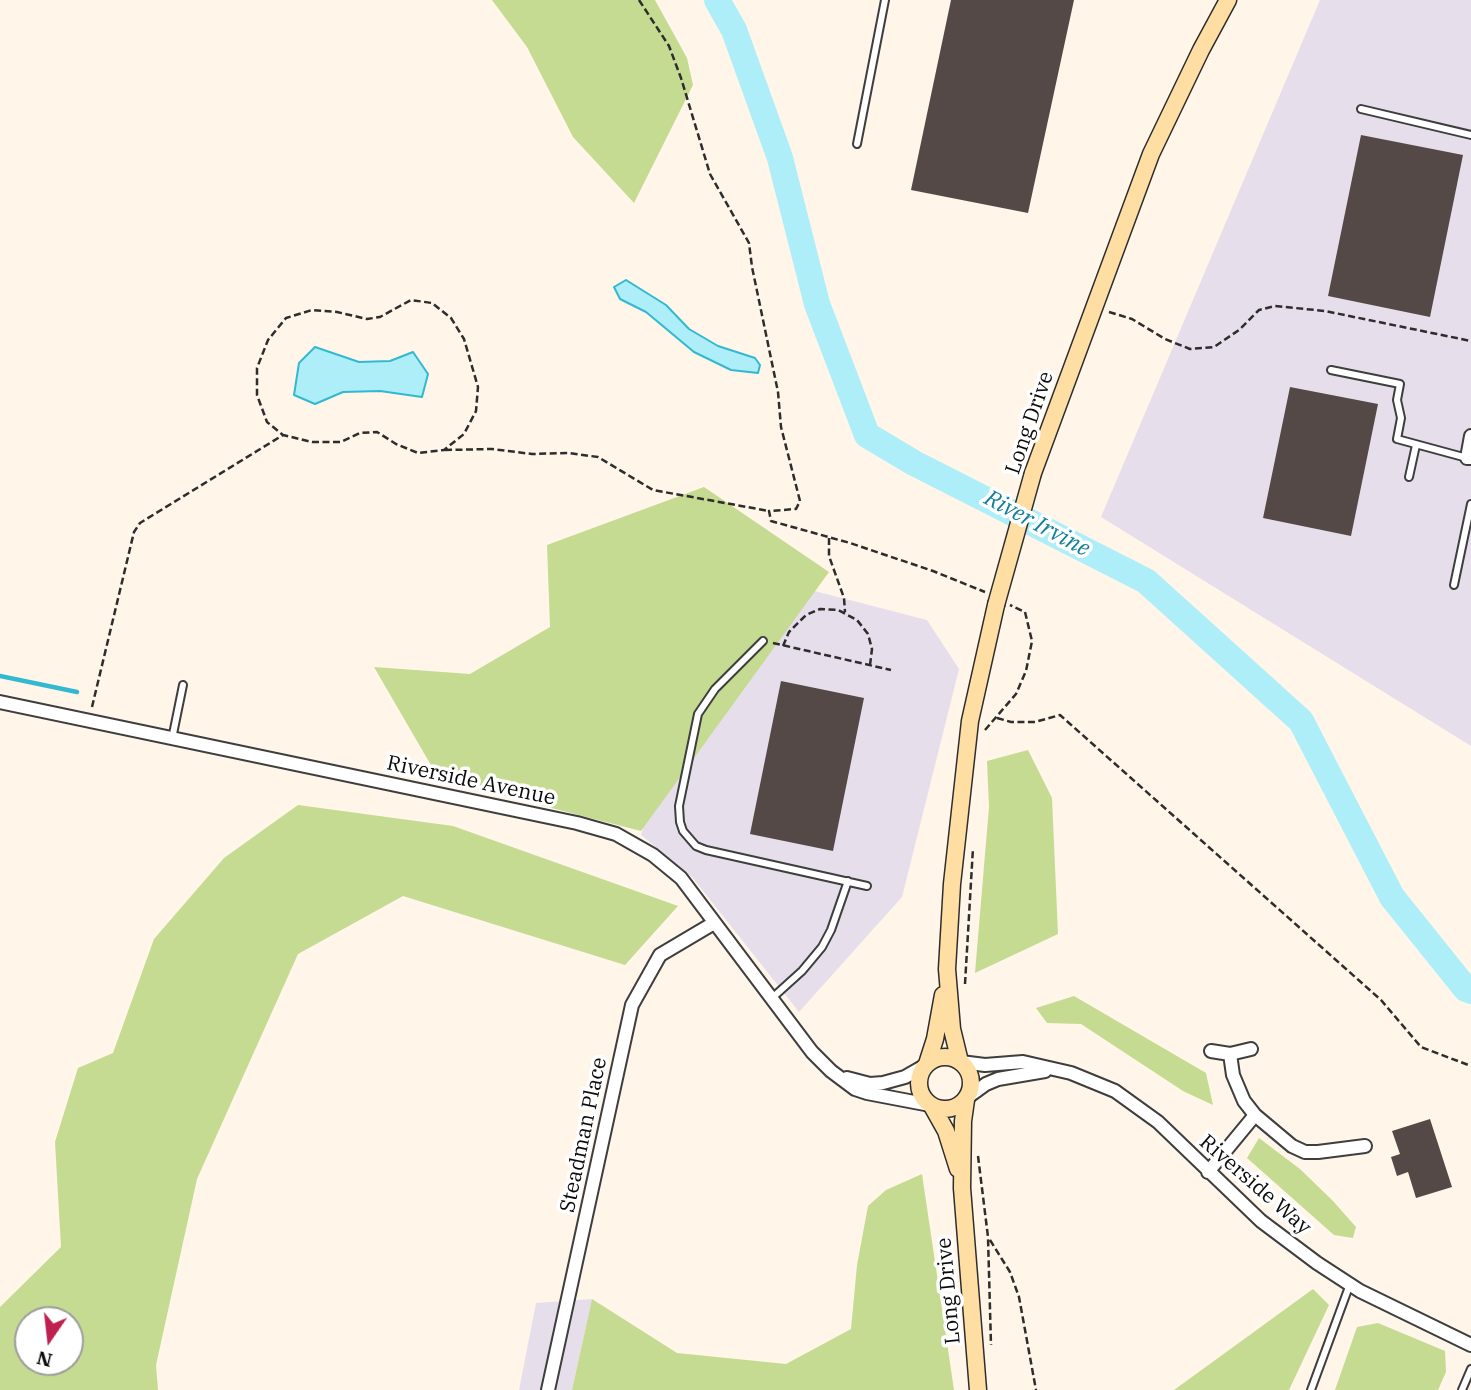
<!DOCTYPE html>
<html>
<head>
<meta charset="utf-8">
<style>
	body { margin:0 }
	#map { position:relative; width:1471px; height:1390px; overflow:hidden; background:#fff5e9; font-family:"IBM Plex Serif",serif }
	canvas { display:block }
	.north { position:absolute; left:14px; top:1306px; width:70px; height:70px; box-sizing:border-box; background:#fff; border:2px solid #9d9d9d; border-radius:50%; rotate:194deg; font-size:19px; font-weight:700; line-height:28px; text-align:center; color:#0b0b0b }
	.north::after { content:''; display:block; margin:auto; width:24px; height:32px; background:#be204f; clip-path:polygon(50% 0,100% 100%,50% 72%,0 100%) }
</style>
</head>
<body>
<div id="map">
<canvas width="1471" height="1390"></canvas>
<div class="north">N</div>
</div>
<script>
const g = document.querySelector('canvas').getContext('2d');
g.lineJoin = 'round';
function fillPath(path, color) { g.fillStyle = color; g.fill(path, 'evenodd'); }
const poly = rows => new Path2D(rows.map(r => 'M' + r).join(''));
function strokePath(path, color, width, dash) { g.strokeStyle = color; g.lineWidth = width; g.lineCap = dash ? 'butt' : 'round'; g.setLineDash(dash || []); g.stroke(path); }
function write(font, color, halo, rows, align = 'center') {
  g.font = font + ' "IBM Plex Serif",serif'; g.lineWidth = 7; g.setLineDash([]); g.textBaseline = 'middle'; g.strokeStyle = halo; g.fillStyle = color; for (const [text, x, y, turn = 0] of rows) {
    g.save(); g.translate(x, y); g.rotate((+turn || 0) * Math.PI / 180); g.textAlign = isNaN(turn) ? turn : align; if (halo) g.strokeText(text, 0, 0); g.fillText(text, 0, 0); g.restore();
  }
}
fillPath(poly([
	[1320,0,1471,0,1471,746,1101,517],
	[768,579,927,620,959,669,902,897,799,1012,692,877,641,835,682,707],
	[592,1299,572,1390,519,1390,536,1303]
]), '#e6dfeb');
fillPath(poly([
	[492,0,655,0,687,58,693,85,634,203,573,137,527,47],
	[704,487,829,572,641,831,439,779,374,667,470,674,550,627,547,545],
	[1028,750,1052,798,1058,934,975,973,989,807,987,761],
	[298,805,453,826,678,906,625,965,403,896,298,954,197,1179,156,1365,158,1390,0,1390,0,1307,61,1247,55,1142,78,1068,113,1053,154,939,224,858],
	[28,1320,70,1320,70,1362,28,1362],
	[1074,996,1206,1073,1213,1105,1183,1091,1081,1024,1047,1023,1036,1008],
	[1259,1138,1300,1169,1333,1201,1356,1227,1353,1238,1334,1235,1247,1158],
	[922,1174,954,1390,572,1390,592,1299,677,1353,786,1364,851,1329,857,1265,868,1206,886,1190],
	[1313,1289,1329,1305,1289,1390,1174,1390],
	[1378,1323,1445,1351,1446,1372,1438,1390,1335,1390,1357,1327]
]), '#c5db92');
const water = poly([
	[626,280,666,305,689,329,718,346,755,358,760,365,758,373,731,370,694,352,646,312,620,299,614,287,626,280],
	[315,347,359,362,390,361,413,352,428,374,422,397,380,391,343,392,315,404,294,395,299,363,315,347]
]);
fillPath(water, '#adeef8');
strokePath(water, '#32b9d1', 2);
strokePath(poly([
	[0,676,77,692]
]), '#32b9d1', 4.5);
strokePath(poly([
	[717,0,734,30,780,158,817,304,867,435,914,463,1146,581,1301,721,1392,897,1466,989,1471,991]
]), '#adeef8', 26);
fillPath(poly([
	[951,0,1074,0,1028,213,911,190],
	[1361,135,1463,155,1430,317,1328,296],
	[1290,387,1378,404,1351,536,1263,518],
	[781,681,864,698,833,851,750,834],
	[1430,1119,1452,1187,1416,1198,1408,1172,1397,1176,1391,1157,1400,1154,1392,1131]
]), '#544947');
const service = poly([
	[1361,109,1471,135],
	[857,144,885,0],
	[1331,370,1400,384,1397,400,1401,418,1397,439,1467,458],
	[1409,477,1416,445],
	[1454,585,1471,504],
	[763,641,715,689,698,714,679,806,680,822,683,831,696,846,706,850,867,886],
	[172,739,183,685],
	[771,999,802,971,822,947,831,930,848,881],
	[1311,1390,1350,1284],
	[1462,1390,1471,1369]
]);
const minor = poly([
	[1471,436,1467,458,1471,458],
	[0,702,577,823,616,834,653,855,681,878,812,1052,831,1071,855,1089,867,1093,930,1105],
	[1211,1051,1230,1054,1251,1049],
	[1230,1054,1233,1075,1244,1101,1255,1115,1292,1146,1305,1152,1318,1152,1365,1146],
	[961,1062,985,1065,1023,1062,1071,1073,1115,1091,1158,1122,1261,1221,1317,1263,1360,1291,1471,1345],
	[847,1078,870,1084,883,1083,905,1077,926,1065],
	[968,1097,986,1084,998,1079,1045,1071],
	[1208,1172,1255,1115],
	[548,1390,632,1005,660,955,714,923]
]);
const secondary = poly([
	[1033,473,1151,154,1201,50,1228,0],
	'919 1083a26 26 0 1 1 52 0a26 26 0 1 1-52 0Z',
	[960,1062,952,1029,947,969,952,884,970,721,996,605],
	[927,1064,935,1039,943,995],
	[966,1100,963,1121,962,1188,978,1390],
	[932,1106,946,1131,958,1169]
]);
strokePath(service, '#3e3e3e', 10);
strokePath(minor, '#3e3e3e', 16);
strokePath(secondary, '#2d2d2d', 19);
strokePath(poly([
	[639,0,669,46,681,78,710,174,749,243,752,267,778,392,781,427,800,501,796,509,769,511,771,521,850,543,933,571,985,592],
	[1109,312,1132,319,1165,339,1190,349,1214,347,1239,330,1259,310,1275,306,1325,311,1471,341],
	[445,450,492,449,532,454,568,453,598,457,653,490,769,511],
	[829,538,829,556,844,598,845,612],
	[773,643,891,670],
	[783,646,789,632,806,615,820,609,838,610,857,620,868,634,872,649,870,665],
	[92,707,134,532,140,523,283,435,312,442,341,442,360,433,377,432,396,444,418,453,444,450,464,434,476,411,478,387,464,339,451,318,432,303,411,300,380,317,367,319,337,312,312,310,286,318,268,340,257,368,257,395,267,422,283,435],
	[997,718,1011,722,1035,722,1060,715,1381,1000,1421,1047,1471,1066],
	[985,730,1016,694,1026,671,1032,641,1025,612,1010,605],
	[965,984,973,848],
	[978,1156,988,1237,991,1345],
	[990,1240,1010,1272,1019,1297,1036,1390]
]), '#2d2d2d', 2.5, [7, 3.5]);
strokePath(service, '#fff', 6);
strokePath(minor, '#fff', 12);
strokePath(secondary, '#ffdea4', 16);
const secondaryBridge = poly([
	[996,605,1033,473]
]);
strokePath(secondaryBridge, '#2d2d2d', 19, []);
strokePath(secondaryBridge, '#ffdea4', 16);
write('21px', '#0b0b0b', '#fff', [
	["Long Drive",1030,423,-71],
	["Riverside Avenue",471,781,12],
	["Steadman Place",584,1135,-78],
	["Riverside Way",1255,1185,41],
	["Long Drive",949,1291,-95]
]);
write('italic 23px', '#127f99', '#fff', [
	["River Irvine",1037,524,28]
]);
</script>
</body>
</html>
